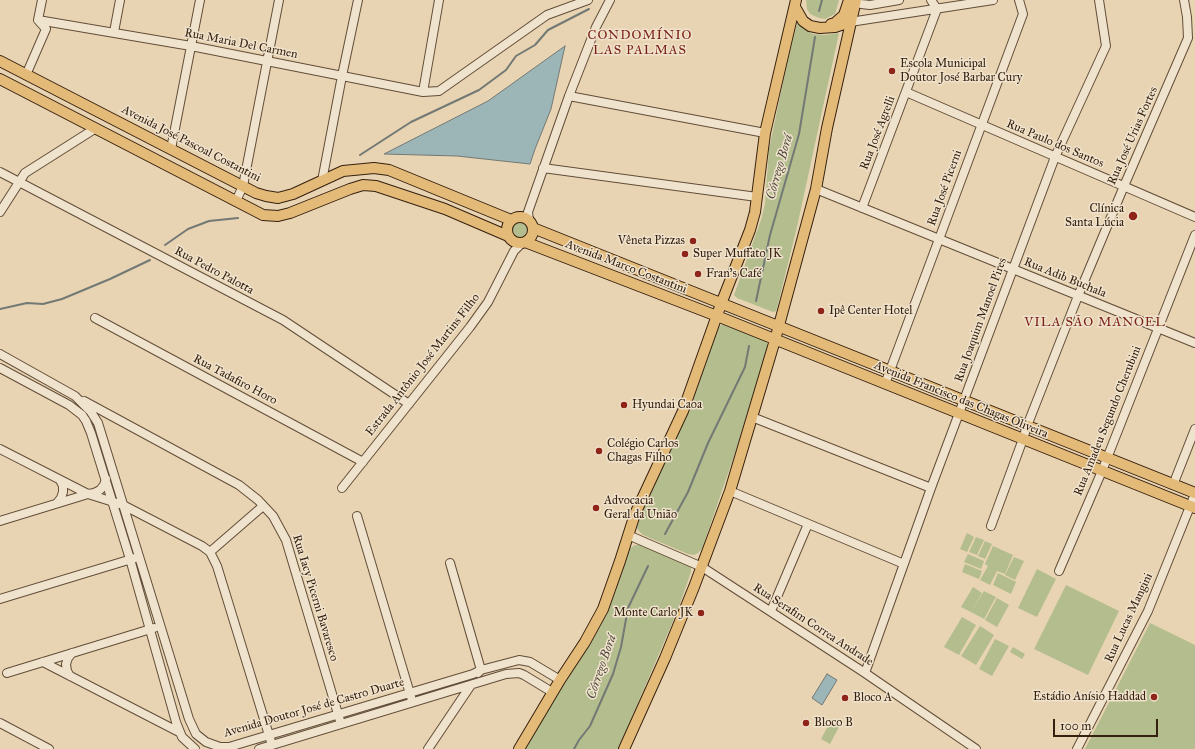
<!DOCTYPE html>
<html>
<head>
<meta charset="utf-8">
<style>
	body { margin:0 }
	#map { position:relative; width:1195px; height:749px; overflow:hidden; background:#e8d4b2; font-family:"IM FELL Great Primer",serif }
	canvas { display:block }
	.scale { position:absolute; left:1053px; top:719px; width:105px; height:18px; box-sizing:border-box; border:2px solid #35200f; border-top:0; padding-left:5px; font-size:12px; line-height:14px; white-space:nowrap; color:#35200f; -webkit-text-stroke:3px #f0e3cd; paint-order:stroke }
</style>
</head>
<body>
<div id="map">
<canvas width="1195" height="749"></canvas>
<div class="scale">100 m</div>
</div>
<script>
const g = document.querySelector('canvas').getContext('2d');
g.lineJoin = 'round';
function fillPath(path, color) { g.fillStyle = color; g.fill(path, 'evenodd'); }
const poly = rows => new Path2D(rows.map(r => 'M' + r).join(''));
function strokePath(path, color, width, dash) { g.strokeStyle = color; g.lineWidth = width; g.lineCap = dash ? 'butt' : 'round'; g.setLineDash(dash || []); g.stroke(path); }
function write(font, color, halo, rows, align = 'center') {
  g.font = font + ' "IM FELL Great Primer",serif'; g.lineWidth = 3; g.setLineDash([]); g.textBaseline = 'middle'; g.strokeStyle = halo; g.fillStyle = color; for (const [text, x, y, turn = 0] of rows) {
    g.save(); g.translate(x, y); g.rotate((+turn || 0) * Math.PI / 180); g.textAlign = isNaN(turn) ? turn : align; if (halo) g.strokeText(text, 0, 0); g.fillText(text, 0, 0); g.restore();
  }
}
fillPath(poly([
	[806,0,839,0,835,14,825,19,819,18,810,14,807,9],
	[797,23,805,30,813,34,825,35,839,33,797,227,777,308,776,311,773,312,737,298,734,295,761,220,765,204,769,149,788,59],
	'510 230a9 9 0 1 1 18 0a9 9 0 1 1-18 0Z',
	[723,324,766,341,768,345,735,453,703,546,701,550,698,553,694,555,688,554,643,535,638,530,636,525,718,327],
	[967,533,974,537,967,552,960,549],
	[976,537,984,540,977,555,969,552],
	[985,541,992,544,985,559,978,556],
	[635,545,643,545,689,565,691,568,691,572,677,612,618,749,526,749,554,698,601,622,613,598,629,549],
	[993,546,1013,555,1005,574,997,571,990,585,980,580,988,566,985,564],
	[968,554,984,561,981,569,964,562],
	[1014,557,1024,561,1015,580,1005,575],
	[965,564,982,571,979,579,962,572],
	[1037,569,1056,579,1037,617,1018,608],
	[998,573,1016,582,1011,594,993,585],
	[1066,585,1119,611,1088,675,1034,649],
	[973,587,982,593,971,612,961,607],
	[984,591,996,597,984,619,971,612],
	[997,598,1009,605,997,627,985,620],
	[962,617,976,625,959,655,944,647],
	[1150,623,1195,645,1195,749,1085,749],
	[980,626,994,635,976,665,961,656],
	[995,639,1009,646,992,676,979,669],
	[1013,647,1025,654,1022,659,1010,652],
	[831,720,840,725,830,744,821,739]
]), '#b3bd8e');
const water = poly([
	[565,46,551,109,535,149,530,164,457,156,384,154,488,101,565,46],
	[827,674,837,680,822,705,812,698,827,674]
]);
fillPath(water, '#9cb5b7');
strokePath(water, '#737974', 1);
strokePath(poly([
	[819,11,822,0],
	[360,155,411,122,479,90,506,70,516,56,535,45,548,30,589,9],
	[165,245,188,229,209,221,238,218],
	[756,301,770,235,799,134,815,37],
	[0,309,27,303,43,304,62,299,110,279,150,260],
	[665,534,688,492,708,443,745,367,749,346],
	[574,749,579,740,590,726,613,674,621,647,628,608,648,566]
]), '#737974', 2);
const minor = poly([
	[855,1,861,4,870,5,899,0],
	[38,20,191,46,423,92,439,91,547,15,588,0],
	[850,22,993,0],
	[114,32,120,0],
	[26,75,46,29,38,20,42,0],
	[423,92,439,0],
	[906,92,1195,217],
	[569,96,765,133],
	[171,149,200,0],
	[543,168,757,197],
	[0,172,283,320,409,404],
	[322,181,342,76,358,0],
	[816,189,1195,343],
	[236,201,243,186,279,0],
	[862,208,937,9,931,0],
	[0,212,25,173,96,128],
	[529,221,528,212,569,96,596,27,610,0],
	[95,318,363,462],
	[0,354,75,396,91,412,98,423,189,719,196,734,206,742,220,747,229,747,473,674,481,670,519,660,530,662,560,680],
	[0,368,69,405,82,415,86,421,91,433,130,559,176,722,182,737,195,749],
	[885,384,1023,14,1019,0],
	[84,401,239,485,258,500,273,516,286,540,341,724],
	[752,417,931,488],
	[0,449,88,494,123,505,202,546,210,552,217,566,272,745],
	[1173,485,1195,429],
	[342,488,470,327,488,302,514,251,521,244],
	[730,491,904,564],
	[57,503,61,498,63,492,63,486,60,480],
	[357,516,411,697],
	[0,521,88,494,94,493,100,490,104,485,106,479],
	[991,526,1023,439,1027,426,1078,296,1124,186,1188,38,1187,17,1184,0],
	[628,535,702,567,865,673,976,749],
	[210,552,263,506],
	[450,563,481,670,478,673],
	[1059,571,1102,471,1195,235],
	[0,599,135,558],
	[771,611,808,524],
	[43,662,179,732],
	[7,673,154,628],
	[865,673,931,488,1055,157,1106,46,1099,0],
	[70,676,67,671,66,664,68,658,72,653],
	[0,723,49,749],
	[259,749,506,674,519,673,524,675,552,692],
	[428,749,471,685],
	[1077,749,1148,611,1195,494]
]);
const major = poly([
	[795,7,803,21,810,26,820,28,835,27,850,22],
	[831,24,835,23,844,15,849,0],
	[0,61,256,193,266,196,278,198,293,194,343,171,374,168,389,170,511,220],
	[0,79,263,215,278,216,290,213,350,189,363,185,376,186,445,209,508,236],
	'507 230a13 13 0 1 1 26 0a13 13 0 1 1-26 0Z',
	[533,228,1195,493],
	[525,242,717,316,1195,508],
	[519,749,560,680,585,642,603,609,620,561,635,514,683,411,721,304,750,230,755,212,765,133,796,0],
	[624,749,665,658,694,587,730,491,775,340,816,189,827,128,856,0]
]);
strokePath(minor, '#624d38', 10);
strokePath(major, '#35200f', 12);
strokePath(minor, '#f0e3cd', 8);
strokePath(major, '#e4ba79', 10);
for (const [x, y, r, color] of [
	[892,71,4,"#8f2418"],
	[1133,216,5,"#8f2418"],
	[693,241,4,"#8f2418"],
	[685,254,4,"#8f2418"],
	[698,274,4,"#8f2418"],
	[821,311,4,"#8f2418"],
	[624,405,4,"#8f2418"],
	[599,451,4,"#8f2418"],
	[596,508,4,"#8f2418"],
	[701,613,4,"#8f2418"],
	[1154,697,4,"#8f2418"],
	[845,698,4,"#8f2418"],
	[806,723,4,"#8f2418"]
]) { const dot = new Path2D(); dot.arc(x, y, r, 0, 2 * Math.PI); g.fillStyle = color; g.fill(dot); strokePath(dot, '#f0e3cd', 1.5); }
write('12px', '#35200f', '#f0e3cd', [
	["Rua Maria Del Carmen",241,44,11],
	["Rua José Agrelli",878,133,-69],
	["Rua José Urias Fortes",1133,136,-66],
	["Avenida José Pascoal Costantini",191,144,27],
	["Rua Paulo dos Santos",1055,144,23],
	["Rua José Picerni",945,188,-70],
	["Avenida Marco Costantini",626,267,21],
	["Rua Pedro Palotta",214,271,28],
	["Rua Adib Buchala",1065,278,22],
	["Rua Joaquim Manoel Pires",981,320,-70],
	["Estrada Antônio José Martins Filho",423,365,-52],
	["Rua Tadafiro Horo",235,380,28],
	["Avenida Francisco das Chagas Oliveira",961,400,22],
	["Rua Amadeu Segundo Cherubini",1108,421,-68],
	["Rua Iacy Picerni Bavaresco",315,598,73],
	["Rua Lucas Mangini",1129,618,-65],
	["Rua Serafim Correa Andrade",813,625,33],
	["Avenida Doutor José de Castro Duarte",314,708,-16]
]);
write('12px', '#35200f', '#f0e3cd', [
	["Escola Municipal",900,64],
	["Doutor José Barbar Cury",900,78],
	["Clínica",1124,209,"right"],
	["Santa Lúcia",1124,223,"right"],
	["Vêneta Pizzas",685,241,"right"],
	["Super Muffato JK",693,254],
	["Fran's Café",706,274],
	["Ipê Center Hotel",829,311],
	["Hyundai Caoa",632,405],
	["Colégio Carlos",607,444],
	["Chagas Filho",607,458],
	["Advocacia",604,501],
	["Geral da União",604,515],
	["Monte Carlo JK",693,613,"right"],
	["Estádio Anísio Haddad",1146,697,"right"],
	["Bloco A",853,698],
	["Bloco B",814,723]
], 'left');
g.letterSpacing = '1px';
write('13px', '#7a1f14', '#f0e3cd', [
	["CONDOMÍNIO",640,36],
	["LAS PALMAS",640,51],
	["VILA SÃO MANOEL",1095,323]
]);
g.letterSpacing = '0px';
write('italic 13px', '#544d41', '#f0e3cd', [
	["Córrego Borá",780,167,-74],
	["Córrego Borá",602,667,-71]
]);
</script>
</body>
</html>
